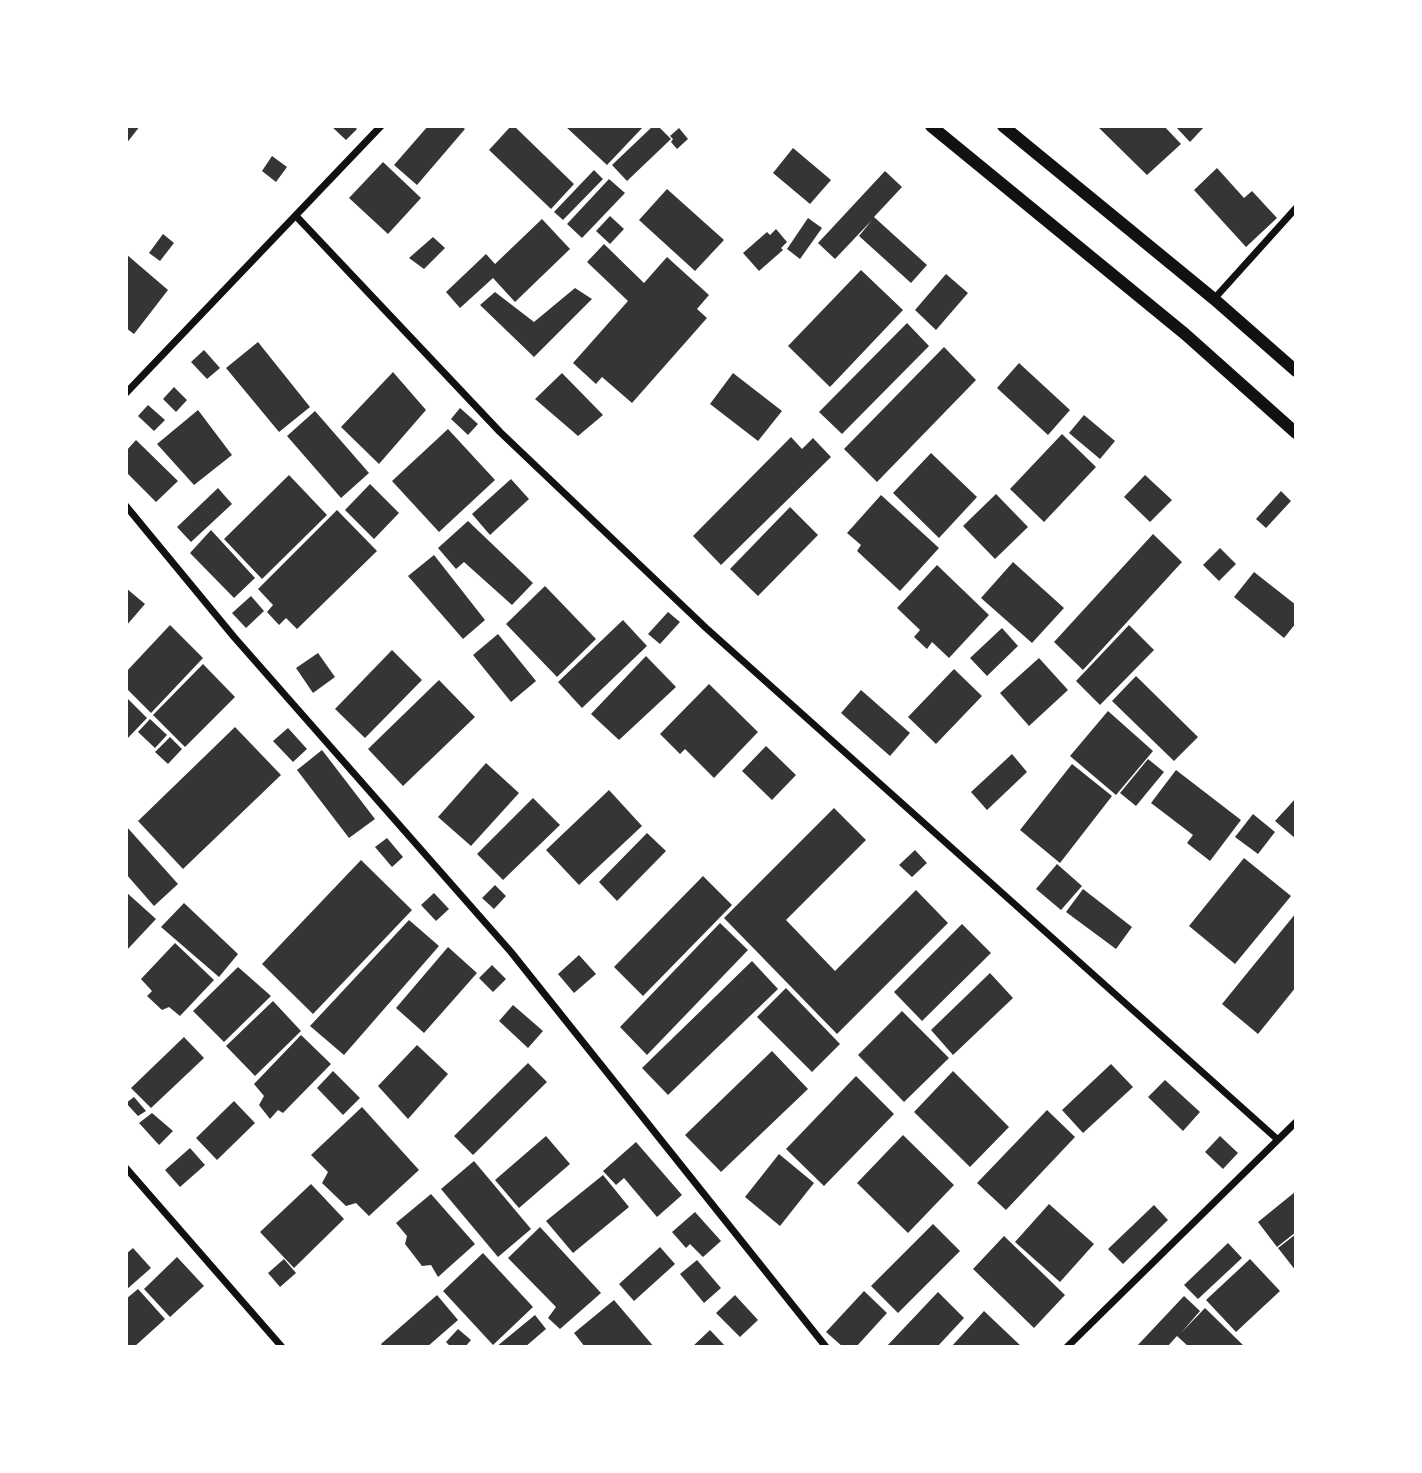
<!DOCTYPE html>
<html>
<head>
<meta charset="utf-8">
<style>
	body { margin:0 }
	#map { position:relative; width:1422px; height:1473px; overflow:hidden; background:#fff; font-family:Signika,sans-serif }
	canvas { display:block }
	.frame { position:absolute; inset:0; border:128px solid #fff; pointer-events:none }
</style>
</head>
<body>
<div id="map">
<canvas width="1422" height="1473"></canvas>
<div class="frame"></div>
</div>
<script>
const g = document.querySelector('canvas').getContext('2d');
g.lineJoin = 'round';
function fillPath(path, color) { g.fillStyle = color; g.fill(path, 'evenodd'); }
const poly = rows => new Path2D(rows.map(r => 'M' + r).join(''));
function strokePath(path, color, width, dash) { g.strokeStyle = color; g.lineWidth = width; g.lineCap = dash ? 'butt' : 'round'; g.setLineDash(dash || []); g.stroke(path); }
fillPath(poly([
	[126,126,140,126,126,144],
	[331,126,354,126,357,129,346,140],
	[428,126,461,126,465,129,417,185,394,165],
	[511,126,514,126,574,184,551,209,489,150],
	[565,126,644,126,607,165],
	[653,126,658,126,671,139,627,181,612,165],
	[1097,126,1164,126,1181,144,1147,175],
	[1175,126,1205,126,1190,142],
	[679,128,688,139,677,149,671,142,673,139,670,136],
	[793,148,831,180,810,204,773,173],
	[272,156,287,167,276,182,262,171],
	[383,162,421,198,388,234,349,198],
	[1217,168,1244,198,1252,191,1277,218,1246,247,1194,190],
	[594,170,603,179,563,220,554,212],
	[885,171,902,187,874,217,927,265,911,283,859,236,872,220,835,259,818,243],
	[609,179,625,193,582,238,567,224],
	[667,189,724,240,695,271,639,220],
	[610,216,624,229,610,244,596,231],
	[808,218,822,228,800,259,787,249],
	[542,219,570,249,515,302,493,278,460,308,446,292,486,254,495,264],
	[776,229,787,242,781,248,783,250,759,271,743,253,767,232,770,235],
	[163,234,174,243,160,261,149,253],
	[433,237,445,248,424,269,409,258],
	[604,244,644,283,667,257,709,295,697,309,707,318,632,403,602,377,596,384,573,363,628,301,587,262],
	[126,254,168,290,134,334,126,328],
	[861,270,903,310,830,387,788,346],
	[946,274,968,293,936,330,915,310],
	[575,288,592,299,534,357,480,305,495,292,534,322],
	[907,323,929,346,842,434,819,412],
	[258,342,310,407,279,432,226,368],
	[944,347,976,380,877,482,844,449],
	[204,350,220,368,207,379,191,362],
	[1019,363,1070,410,1048,435,997,388],
	[393,372,426,410,379,464,341,427],
	[562,373,603,415,578,436,535,399],
	[733,373,782,411,758,441,710,404],
	[174,387,187,400,176,412,163,399],
	[148,405,165,420,154,431,138,416],
	[460,408,478,424,468,435,451,419],
	[198,410,232,455,194,485,157,444],
	[315,411,369,473,341,498,287,436],
	[1084,415,1115,441,1100,459,1069,433],
	[448,429,495,480,439,532,392,481],
	[1062,434,1096,467,1044,522,1010,489],
	[791,437,802,449,813,438,831,457,721,565,693,536],
	[136,440,178,481,156,502,126,472,126,451],
	[931,453,977,497,939,538,893,493],
	[289,475,327,515,262,579,224,539],
	[1145,475,1172,500,1150,522,1124,497],
	[511,479,529,499,490,535,472,514],
	[370,484,399,513,374,539,345,510],
	[218,488,232,504,191,542,177,527],
	[1281,491,1291,501,1266,528,1256,519],
	[996,494,1028,527,995,559,963,526],
	[881,495,939,548,900,591,857,551,861,545,847,533],
	[790,507,818,535,758,596,730,569],
	[337,510,377,551,297,629,286,618,279,625,267,612,273,605,258,589],
	[468,521,533,583,512,605,464,562,456,569,438,548],
	[211,530,255,578,234,598,190,553],
	[1153,534,1182,562,1083,670,1054,642],
	[1220,548,1236,564,1219,581,1203,565],
	[434,555,485,620,463,639,408,576],
	[1013,562,1064,608,1032,643,981,598],
	[937,565,989,615,949,658,932,642,927,649,914,637,920,630,897,608],
	[1254,572,1296,605,1296,623,1284,638,1234,597],
	[545,586,596,639,557,677,506,624],
	[126,588,145,604,126,626],
	[251,596,264,611,246,628,232,613],
	[668,612,680,622,660,644,648,634],
	[623,620,647,646,582,708,558,682],
	[170,625,203,658,151,713,126,688,126,672],
	[1129,625,1154,650,1100,705,1076,681],
	[1002,628,1018,646,987,676,970,658],
	[498,634,536,681,511,702,473,655],
	[392,650,422,680,365,738,335,709],
	[318,653,335,677,313,693,296,668],
	[646,656,676,687,619,740,591,714],
	[1039,658,1068,690,1029,726,1000,693],
	[203,664,235,697,185,747,153,715],
	[954,669,982,696,936,744,908,717],
	[1136,676,1198,737,1174,761,1112,701],
	[439,680,475,717,403,786,368,749],
	[709,684,758,732,714,778,685,749,680,754,660,734],
	[861,690,910,733,890,756,841,713],
	[126,697,147,718,126,740],
	[1108,711,1153,751,1116,795,1070,756],
	[150,719,167,735,155,748,138,732],
	[235,727,281,775,183,869,138,821],
	[288,728,307,749,293,762,273,741],
	[170,737,182,749,168,764,155,752],
	[766,746,796,775,772,800,742,771],
	[322,750,375,819,349,838,297,770],
	[1012,754,1027,772,987,810,971,792],
	[1148,759,1164,772,1136,806,1120,793],
	[486,763,519,793,471,846,438,817],
	[1072,764,1112,796,1060,863,1020,830],
	[1176,770,1241,820,1210,861,1187,843,1193,835,1151,803],
	[609,790,642,826,579,885,546,850],
	[533,798,560,825,503,880,477,854],
	[1296,798,1296,839,1275,821],
	[834,808,866,840,786,920,835,971,916,890,948,923,837,1034,724,918],
	[1253,814,1275,832,1258,854,1235,837],
	[126,826,178,884,154,906,126,874],
	[647,833,666,851,617,901,599,882],
	[387,838,403,857,392,867,375,847],
	[915,850,927,863,912,877,899,865],
	[1244,858,1291,896,1235,964,1189,926],
	[361,860,412,910,313,1014,262,964],
	[1057,864,1082,886,1061,910,1036,889],
	[703,876,732,905,643,996,614,967],
	[495,885,506,896,494,909,482,898],
	[1083,889,1132,927,1116,949,1066,912],
	[126,892,156,919,126,951],
	[434,893,449,909,436,921,421,905],
	[184,903,238,954,219,977,161,927],
	[1296,913,1296,987,1258,1034,1222,1004],
	[409,920,439,946,344,1055,310,1026],
	[720,923,748,950,647,1055,620,1027],
	[962,924,991,953,922,1021,894,992],
	[175,943,214,980,180,1016,169,1007,162,1010,147,996,152,991,141,979],
	[448,947,477,973,424,1033,396,1008],
	[579,955,596,974,574,993,558,974],
	[752,961,778,989,668,1095,642,1068],
	[492,965,506,979,493,992,479,978],
	[238,967,271,996,224,1042,193,1011],
	[990,973,1013,998,953,1055,931,1030],
	[786,988,840,1044,812,1072,757,1017],
	[273,1001,301,1031,255,1076,226,1046],
	[513,1005,543,1031,528,1048,499,1021],
	[902,1011,949,1058,904,1102,858,1055],
	[301,1035,331,1064,283,1113,278,1110,270,1119,259,1105,264,1096,254,1084],
	[184,1037,204,1058,151,1108,131,1088],
	[417,1045,448,1074,408,1119,378,1086],
	[772,1051,808,1089,721,1172,685,1135],
	[528,1063,547,1082,473,1155,454,1136],
	[1111,1064,1133,1087,1083,1133,1062,1110],
	[333,1071,360,1098,343,1115,317,1088],
	[953,1071,1009,1127,970,1167,914,1112],
	[856,1076,894,1114,824,1186,786,1149],
	[1165,1080,1200,1112,1183,1131,1148,1097],
	[134,1097,146,1111,138,1116,126,1103],
	[234,1101,255,1123,217,1160,196,1138],
	[362,1107,419,1170,369,1216,356,1203,346,1206,322,1183,328,1172,311,1155],
	[1047,1110,1075,1137,1006,1210,977,1183],
	[152,1113,173,1131,159,1145,139,1123],
	[903,1135,954,1185,908,1233,857,1183],
	[546,1136,570,1164,519,1208,495,1180],
	[1220,1136,1238,1153,1223,1169,1205,1152],
	[636,1142,682,1195,657,1217,624,1178,616,1185,603,1171],
	[190,1148,205,1165,180,1187,165,1170],
	[779,1154,814,1183,780,1226,745,1197],
	[474,1161,531,1229,498,1257,441,1189],
	[603,1175,629,1207,573,1253,546,1221],
	[311,1184,344,1219,294,1268,260,1232],
	[1295,1192,1296,1232,1277,1247,1258,1222],
	[431,1194,475,1244,438,1277,431,1265,422,1266,405,1244,407,1236,396,1223],
	[1049,1204,1094,1244,1060,1282,1015,1242],
	[1154,1205,1168,1220,1123,1264,1108,1249],
	[695,1212,721,1241,703,1257,690,1244,686,1248,672,1232],
	[933,1224,960,1251,898,1313,871,1286],
	[540,1227,601,1293,560,1329,548,1318,556,1307,508,1258],
	[1296,1234,1296,1271,1278,1248],
	[1004,1236,1065,1295,1034,1328,973,1269],
	[1228,1243,1242,1258,1198,1299,1184,1285],
	[660,1247,675,1264,634,1301,619,1284],
	[133,1248,151,1268,126,1290,126,1254],
	[483,1253,533,1307,493,1345,443,1291],
	[177,1257,204,1286,170,1317,144,1289],
	[284,1259,296,1273,280,1287,268,1273],
	[1250,1259,1280,1291,1236,1332,1206,1300],
	[697,1260,721,1288,704,1303,680,1274],
	[138,1289,165,1319,134,1347,126,1347,126,1299],
	[864,1291,887,1313,856,1347,843,1347,826,1332],
	[938,1292,964,1318,937,1347,886,1347],
	[437,1295,458,1320,427,1347,383,1347,381,1344],
	[735,1295,758,1320,740,1337,716,1313],
	[1184,1296,1200,1311,1181,1333,1205,1308,1245,1347,1189,1347,1177,1336,1167,1347,1136,1347],
	[614,1300,654,1347,585,1347,574,1333],
	[984,1311,1022,1347,951,1347],
	[535,1315,546,1329,525,1347,496,1347],
	[458,1329,471,1340,465,1347,451,1347,446,1342],
	[710,1330,726,1347,692,1347]
]), '#353535');
strokePath(poly([
	[296,216,500,432,706,628,1277,1139],
	[1214,299,1296,208],
	[126,393,381,126],
	[126,506,234,637,511,952,826,1347],
	[126,1168,282,1347],
	[1067,1347,1296,1122]
]), '#111', 7);
strokePath(poly([
	[931,126,1185,334,1296,433],
	[1003,126,1214,299,1296,371]
]), '#111', 12);
</script>
</body>
</html>
